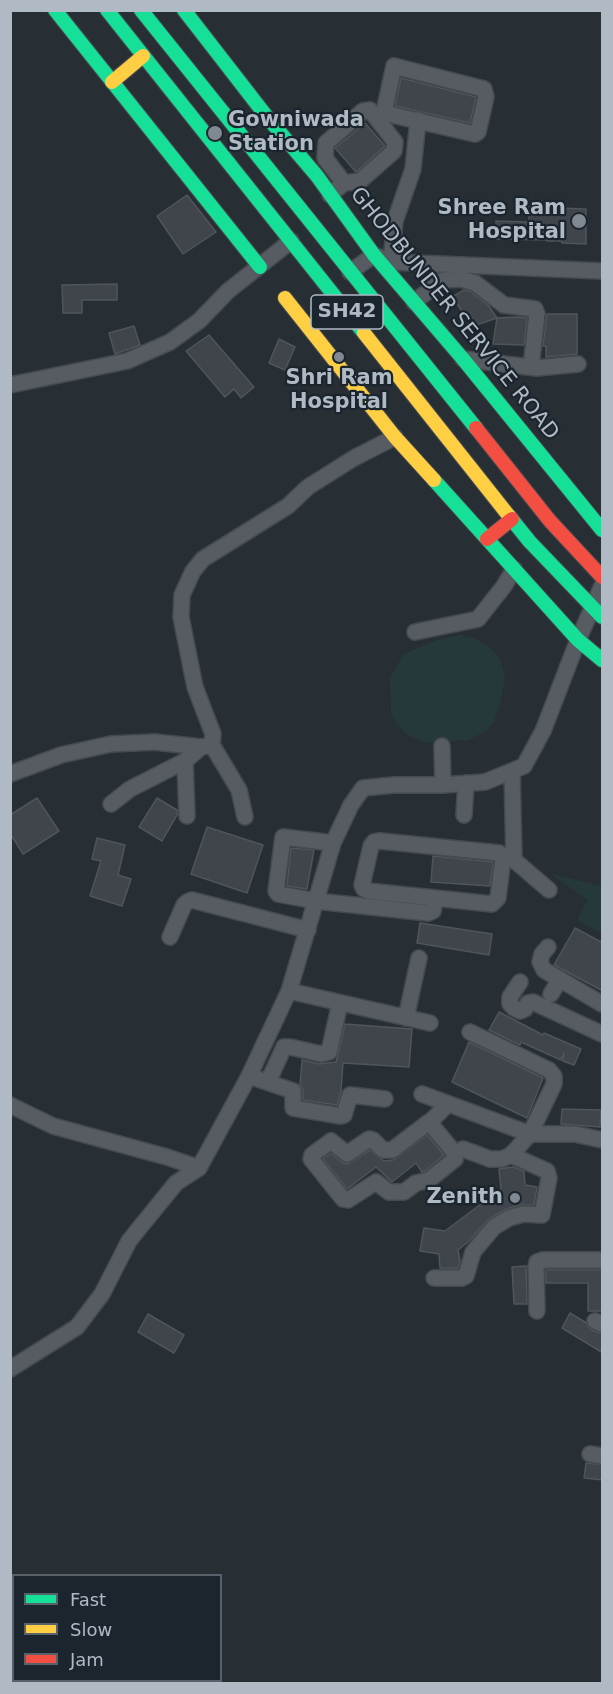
<!DOCTYPE html>
<html>
<head>
<meta charset="utf-8">
<style>
	body { margin:0 }
	#map { position:relative; width:613px; height:1694px; overflow:hidden; background:#272e34; font-family:"DejaVu Sans",sans-serif }
	canvas { display:block }
	.frame { position:absolute; inset:0; border:12px solid #b0bac5; pointer-events:none }
	.legend { position:absolute; left:12px; top:1574px; width:210px; height:108px; box-sizing:border-box; background:#1b252e; border:2px solid #57616a; margin:0; padding:8px 10px; list-style:none; font-size:18px; color:#b0bac5 }
	.legend li { display:flex; align-items:center; gap:12px; height:30px }
	.legend b { width:30px; border:2px solid #57616a }
</style>
</head>
<body>
<div id="map">
<canvas width="613" height="1694"></canvas>
<div class="frame"></div>
<ul class="legend">
<li><b style="height:8px;background:#16e098"></b>Fast</li>
<li><b style="height:8px;background:#ffcf43"></b>Slow</li>
<li><b style="height:8px;background:#f24e42"></b>Jam</li>
</ul>
</div>
<script>
const g = document.querySelector('canvas').getContext('2d');
g.lineJoin = 'round';
function fillPath(path, color) { g.fillStyle = color; g.fill(path, 'evenodd'); }
const poly = rows => new Path2D(rows.map(r => 'M' + r).join(''));
function strokePath(path, color, width, dash) { g.strokeStyle = color; g.lineWidth = width; g.lineCap = dash ? 'butt' : 'round'; g.setLineDash(dash || []); g.stroke(path); }
function write(font, color, halo, rows, align = 'center') {
  g.font = font + ' "DejaVu Sans",sans-serif'; g.lineWidth = 4.5; g.setLineDash([]); g.textBaseline = 'middle'; g.strokeStyle = halo; g.fillStyle = color; for (const [text, x, y, turn = 0] of rows) {
    g.save(); g.translate(x, y); g.rotate((+turn || 0) * Math.PI / 180); g.textAlign = isNaN(turn) ? turn : align; if (halo) g.strokeText(text, 0, 0); g.fillText(text, 0, 0); g.restore();
  }
}
fillPath(poly([
	[461,635,476,639,493,650,500,659,505,677,501,701,494,722,485,732,468,740,427,743,409,736,397,725,391,712,390,677,404,654,437,640],
	[551,874,602,886,602,933,577,920,587,900]
]), '#25393a');
const building = poly([
	[401,78,476,97,470,123,395,106,401,78],
	[365,123,385,146,356,172,335,148,365,123],
	[187,195,216,232,183,254,157,216,187,195],
	[529,207,586,209,586,244,562,243,562,241,547,241,547,240,496,239,496,221,529,222,529,207],
	[117,284,117,300,82,300,82,313,63,313,62,285,117,284],
	[464,290,471,292,488,305,497,318,473,326,452,297,464,290],
	[547,314,577,314,577,354,546,357,546,346,543,346,547,314],
	[518,317,527,318,524,345,493,344,497,318,518,317],
	[134,326,140,345,115,354,109,333,134,326],
	[209,335,254,387,241,398,234,389,225,397,186,351,209,335],
	[279,339,295,347,285,370,269,363,279,339],
	[37,798,59,831,23,854,10,833,10,815,37,798],
	[157,798,177,810,177,815,162,841,139,827,157,798],
	[207,827,263,845,247,893,191,874,207,827],
	[97,838,125,845,118,875,131,879,122,906,90,896,101,861,92,859,97,838],
	[291,848,314,850,307,889,287,886,291,848],
	[433,856,493,862,490,886,431,882,433,856],
	[420,923,492,934,489,955,417,943,420,923],
	[575,928,603,943,603,991,554,965,575,928],
	[499,1012,543,1035,544,1033,581,1049,574,1065,563,1061,564,1053,561,1060,521,1042,520,1045,489,1030,499,1012],
	[345,1024,412,1029,409,1067,343,1063,341,1091,337,1105,303,1100,303,1090,300,1085,302,1060,319,1064,336,1062,345,1024],
	[469,1042,543,1078,527,1118,452,1082,469,1042],
	[562,1109,601,1110,600,1127,561,1124,562,1109],
	[427,1135,444,1155,425,1171,422,1172,416,1163,392,1182,376,1167,347,1189,323,1159,331,1153,341,1162,347,1164,370,1150,384,1161,393,1160,427,1135],
	[513,1167,524,1171,525,1185,537,1187,534,1205,521,1205,506,1209,489,1219,469,1241,458,1250,460,1261,458,1268,440,1268,439,1254,420,1251,424,1228,445,1231,501,1189,499,1169,513,1167],
	[526,1266,527,1304,514,1304,512,1267,526,1266],
	[546,1270,603,1270,603,1311,588,1311,588,1283,546,1283,546,1270],
	[570,1313,585,1322,591,1330,603,1334,603,1353,562,1328,570,1313],
	[148,1314,184,1335,174,1353,138,1332,148,1314],
	[586,1463,603,1465,603,1480,584,1478,586,1463]
]);
fillPath(building, '#3f454a');
strokePath(building, '#4f555b', 1.5);
const street = poly([
	[394,66,484,89,486,97,478,132,475,134,388,114,385,107,394,66],
	[330,195,344,183,360,181,394,151,395,142,370,110,363,111,326,143,325,158,344,183],
	[391,262,395,221,413,169,418,120],
	[350,272,374,255,391,262,602,271],
	[414,302,443,280,461,279,475,283,504,305,535,309,537,314,531,367],
	[463,359,537,368,578,364],
	[10,385,127,361,170,342,199,321,228,291,291,241],
	[415,632,478,619,504,586,514,569],
	[212,745,239,790,245,817],
	[442,746,443,785],
	[185,761,187,816],
	[512,771,514,860,549,890],
	[10,774,61,755,111,744,155,742,201,747,212,745,213,734,195,687,181,617,182,595,193,571,203,559,288,506,308,487,354,458,395,437],
	[111,804,130,789,185,761,201,747],
	[464,815,466,783],
	[380,841,499,853,502,855,503,858,498,898,492,904,368,891,364,889,362,885,371,846,374,842,380,841],
	[333,843,283,837,276,891,278,894,316,901,428,913,433,911,435,898],
	[170,937,184,905,187,902,192,900,308,930],
	[548,947,542,954,540,962,544,970,602,1004],
	[520,982,510,997,510,1004,514,1008,520,1011,525,1009,528,1003,533,1002,602,1034],
	[289,991,430,1023],
	[551,994,560,979],
	[406,1018,419,958],
	[249,1076,293,1091,293,1108,341,1116,344,1115,350,1095,385,1099],
	[268,1082,284,1047,290,1047,321,1054,329,1052,340,1003],
	[422,1094,530,1134,575,1134,602,1140],
	[10,1105,53,1126,167,1157,199,1168],
	[429,1122,454,1152,455,1159,429,1180,416,1183,404,1192,389,1192,376,1182,348,1200,343,1199,311,1159,312,1155,331,1141,347,1154,369,1139,373,1140,383,1150,392,1150,429,1122,432,1120,448,1104],
	[463,1149,490,1159,502,1159,511,1155,530,1134,554,1084,554,1076,549,1070,470,1032],
	[434,1278,462,1278,466,1276,473,1252,494,1227,509,1218,523,1214,542,1215,549,1178,547,1171,511,1155],
	[537,1311,536,1267,537,1262,542,1260,602,1260],
	[595,1321,602,1324],
	[10,1369,77,1327,102,1294,129,1241,137,1231,176,1183,199,1168,249,1076,289,991,333,843,351,805,363,788,394,785,443,785,485,782,524,766,543,731,578,640,602,586],
	[590,1454,602,1456]
]);
const fast = poly([
	[55,10,260,267],
	[107,10,364,333],
	[141,10,476,428],
	[184,10,267,117,317,176,374,255,463,359,602,530],
	[434,480,578,640,602,660],
	[509,516,530,542,602,617]
]);
const slow = poly([
	[112,82,143,56],
	[285,298,395,437,434,480],
	[364,333,509,516]
]);
const jam = poly([
	[476,428,550,521,602,577],
	[487,539,512,519]
]);
strokePath(street, '#454a4f', 18);
strokePath(fast, '#454a4f', 16);
strokePath(slow, '#454a4f', 16);
strokePath(jam, '#454a4f', 16);
strokePath(street, '#575c62', 15);
strokePath(fast, '#16e098', 14);
strokePath(slow, '#ffcf43', 14);
strokePath(jam, '#f24e42', 14);
for (const [x, y, r, color] of [
	[215,133,8,"#808992"],
	[579,221,8,"#808992"],
	[339,357,6,"#808992"],
	[515,1198,6,"#808992"]
]) { const dot = new Path2D(); dot.arc(x, y, r, 0, 2 * Math.PI); g.fillStyle = color; g.fill(dot); strokePath(dot, '#1b252e', 2); }
for (const [x, y, w] of [
	[347,312,72]
]) { const box = new Path2D(); box.roundRect(x - w / 2, y - 17, w, 34, 4.5); g.fillStyle = '#1b252e'; g.fill(box); strokePath(box, '#b0bac5', 1.5); }
write('bold 20px', '#b0bac5', null, [
	["SH42",347,312]
]);
write('bold 21px', '#b0bac5', '#1b252e', [
	["Gowniwada",228,121,"left"],
	["Station",228,145,"left"],
	["Shree Ram",566,209],
	["Hospital",566,233],
	["Shri Ram",339,379,"center"],
	["Hospital",339,403,"center"],
	["Zenith",503,1198]
], 'right');
write('21px', '#b0bac5', '#1b252e', [
	["GHODBUNDER SERVICE ROAD",454,314,51]
]);
</script>
</body>
</html>
